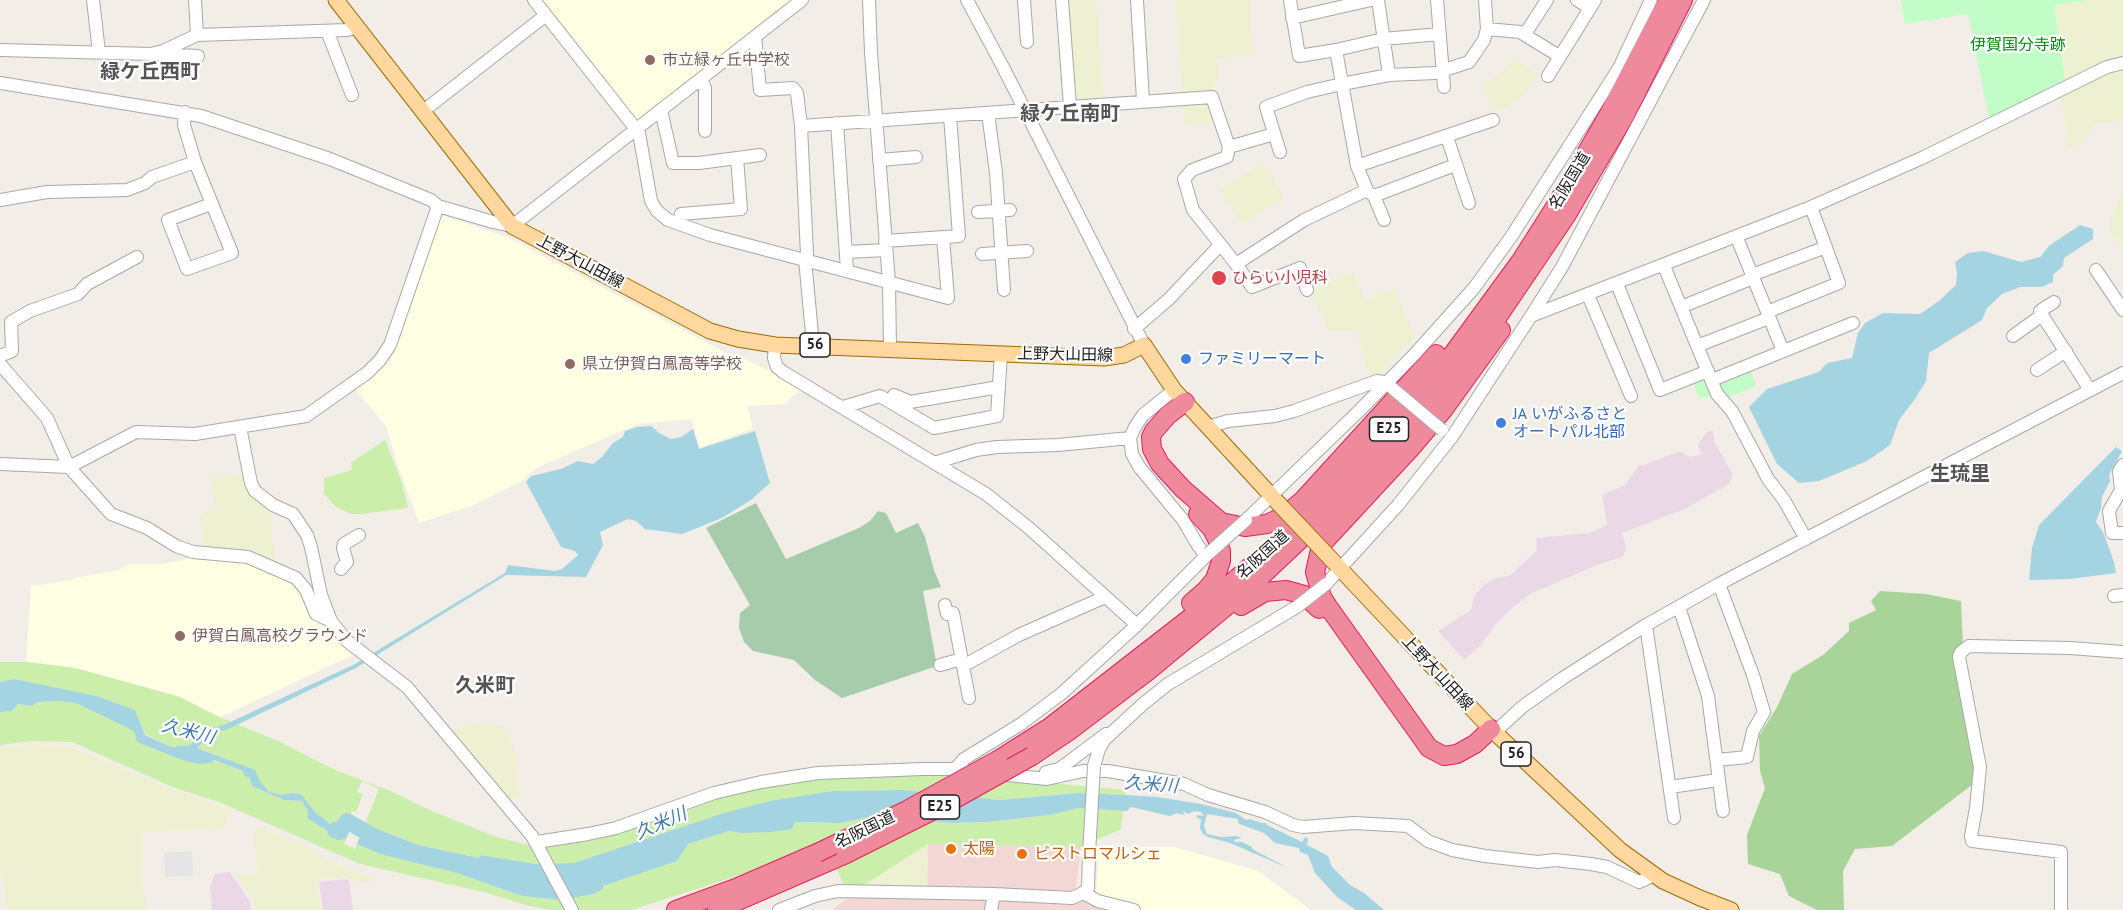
<!DOCTYPE html>
<html>
<head>
<meta charset="utf-8">
<style>
	body { margin:0 }
	canvas { display:block; background:#f2eee7 }
</style>
</head>
<body>
<canvas width="2123" height="910"></canvas>
<script>
const g = document.querySelector('canvas').getContext('2d');
g.lineJoin = 'round';
function fillPath(path, color) { g.fillStyle = color; g.fill(path, 'evenodd'); }
const poly = rows => new Path2D(rows.map(r => 'M' + r).join(''));
function strokePath(path, color, width, dash) { g.strokeStyle = color; g.lineWidth = width; g.lineCap = dash ? 'butt' : 'round'; g.setLineDash(dash || []); g.stroke(path); }
function write(font, color, halo, rows, align = 'center') {
  g.font = font + ' "PT Sans","Noto Sans JP",sans-serif'; g.lineWidth = 4.5; g.setLineDash([]); g.textBaseline = 'middle'; g.strokeStyle = halo; g.fillStyle = color; for (const [text, x, y, turn = 0] of rows) {
    g.save(); g.translate(x, y); g.rotate((+turn || 0) * Math.PI / 180); g.textAlign = isNaN(turn) ? turn : align; if (halo) g.strokeText(text, 0, 0); g.fillText(text, 0, 0); g.restore();
  }
}
fillPath(poly([
	[928,844,1081,847,1076,890,1104,910,832,910,864,885,927,888]
]), '#f3d7d5');
fillPath(poly([
	[1713,431,1714,441,1733,475,1729,484,1685,509,1622,533,1626,548,1623,557,1602,563,1530,594,1511,609,1495,625,1481,645,1464,660,1438,631,1471,610,1474,596,1484,585,1495,578,1510,576,1537,550,1536,538,1589,533,1607,525,1602,495,1625,485,1639,465,1644,465,1680,451,1690,457,1701,454,1698,444,1707,432],
	[230,872,250,901,251,910,212,910,210,888,215,874],
	[346,879,349,881,353,910,323,910,319,882]
]), '#ebd8e7');
fillPath(poly([
	[538,0,792,0,639,119,631,119],
	[444,216,507,237,728,354,741,357,802,387,785,404,747,406,753,429,700,447,691,419,638,424,536,468,522,481,474,505,419,523,397,463,386,426,355,389,378,372,389,356,439,218],
	[202,556,239,559,293,583,298,586,315,619,353,655,221,717,168,693,75,668,28,662,26,660,31,586,72,580,75,578,119,570,129,564,163,564],
	[1099,847,1174,847,1258,871,1311,910,1143,910,1101,902,1096,897]
]), '#ffffe3');
fillPath(poly([
	[1064,0,1096,0,1104,101,1075,103],
	[1175,0,1249,0,1253,55,1216,58,1219,78,1214,83,1213,93,1215,121,1185,126],
	[2091,0,2123,0,2123,58,2065,81,2054,5],
	[1515,59,1539,76,1521,98,1498,112,1495,106,1491,107,1482,85,1499,74],
	[2123,67,2123,121,2095,122,2082,143,2069,151,2061,94],
	[1262,162,1284,198,1242,225,1220,189],
	[2123,193,2123,249,2108,227,2121,194],
	[1353,273,1365,300,1394,288,1415,337,1377,376,1370,378,1356,330,1328,330,1311,291],
	[241,474,248,493,271,511,274,557,257,556,204,548,199,516,209,509,216,507,209,478],
	[476,723,506,727,515,752,520,797,511,801,451,731],
	[29,744,73,748,167,787,230,810,223,830,213,828,143,833,142,879,147,910,8,910,0,870,0,748],
	[258,826,310,848,328,860,381,881,356,882,348,877,318,880,321,910,254,910,254,901,234,875,253,874,257,870,254,840,255,830],
	[928,844,927,888,864,885]
]), '#eef1d1');
fillPath(poly([
	[385,440,402,483,408,508,361,514,351,514,336,507,324,494,324,478,352,470,351,463],
	[0,662,28,662,75,668,180,697,217,716,280,742,333,769,390,791,432,811,496,837,532,846,557,846,711,800,765,786,819,776,950,774,1126,790,1125,795,1078,793,1000,800,902,790,833,791,721,814,574,863,536,864,480,855,479,858,418,845,365,824,379,789,362,781,357,792,363,794,356,812,352,811,347,821,334,826,315,812,301,794,291,793,282,795,269,792,259,780,229,760,190,745,171,747,145,734,135,710,14,679,0,682],
	[60,701,76,703,135,731,137,742,213,760,243,771,250,778,252,786,284,800,303,801,308,811,330,832,346,839,344,844,355,849,357,844,381,854,457,873,522,896,560,900,602,889,603,886,677,861,688,844,729,831,741,833,795,822,840,823,870,817,953,823,987,822,1050,815,1078,808,1123,810,1121,829,1081,847,928,844,864,885,844,886,838,872,816,851,631,910,551,910,529,906,487,893,360,864,219,802,175,788,72,742,32,741,0,745,0,712,12,711,18,704,32,706,37,702]
]), '#cbefaa');
fillPath(poly([
	[1880,591,1926,594,1961,601,1963,646,1977,781,1892,846,1855,849,1843,871,1844,910,1817,910,1789,896,1780,874,1748,864,1747,835,1765,788,1760,771,1759,736,1777,707,1792,674,1823,655,1849,631,1849,623,1876,610,1871,601]
]), '#a9d499');
fillPath(poly([
	[756,503,786,559,859,528,870,521,878,511,886,513,896,533,918,523,925,537,934,570,941,587,923,591,937,666,842,698,815,680,794,660,753,651,744,642,739,628,740,613,750,605,706,528]
]), '#a6ccac');
fillPath(poly([
	[1901,0,2091,0,2054,5,2065,81,1989,118,1968,14,1905,24],
	[1750,369,1756,386,1726,398,1718,383],
	[1702,378,1706,379,1713,396,1699,398,1692,381]
]), '#c2fdc8');
fillPath(poly([
	[192,851,193,875,165,877,164,853]
]), '#e5e5e5');
fillPath(poly([
	[2080,225,2093,229,2093,239,2064,258,2063,266,2053,275,2053,282,2042,287,2020,287,2002,294,1987,308,1982,320,1929,353,1926,381,1915,399,1899,420,1890,445,1867,461,1819,481,1799,483,1777,464,1749,407,1767,389,1819,372,1827,363,1852,358,1858,333,1865,323,1883,313,1920,314,1939,301,1956,285,1957,273,1955,262,1968,253,1983,251,2021,262,2040,257,2050,245],
	[651,426,659,433,671,439,681,437,693,429,699,449,755,431,770,483,751,500,722,518,682,534,645,529,636,521,628,519,600,532,603,545,586,577,506,575,356,668,226,730,213,732,197,748,255,770,259,780,269,792,282,795,291,793,301,794,315,812,333,826,347,821,352,823,346,839,330,832,307,818,308,811,302,801,284,800,252,786,250,778,244,776,243,771,214,760,211,763,200,764,185,761,137,742,134,731,76,703,60,701,37,702,32,706,18,704,12,711,0,712,0,682,14,679,96,696,135,710,145,735,171,747,190,745,211,728,224,725,355,664,505,573,508,565,555,571,562,569,578,555,575,551,561,547,526,482,531,476,561,469,578,461,593,464,602,457,613,443,623,437,625,431,637,427],
	[2116,447,2122,451,2109,475,2110,481,2102,497,2101,508,2096,522,2103,532,2114,562,2116,573,2070,579,2029,580,2032,548,2039,525],
	[902,790,1000,800,1078,793,1125,795,1157,797,1201,804,1236,813,1246,820,1249,819,1262,823,1266,823,1267,825,1302,842,1305,837,1308,839,1307,845,1328,856,1332,867,1350,885,1364,893,1384,910,1356,910,1337,897,1315,873,1308,855,1300,852,1299,848,1275,843,1264,833,1242,825,1238,823,1238,819,1207,814,1204,826,1207,834,1221,837,1237,836,1241,838,1234,840,1235,842,1242,842,1252,847,1252,849,1288,868,1230,843,1208,837,1203,834,1200,828,1201,819,1197,818,1197,815,1204,816,1201,812,1195,811,1188,814,1182,810,1185,815,1177,813,1170,816,1131,807,1127,811,1078,808,1050,815,987,822,953,823,870,817,840,823,795,822,792,829,770,832,741,833,729,831,688,844,677,861,603,886,603,889,593,894,561,900,522,896,457,873,380,854,357,844,365,824,418,845,479,858,480,855,536,864,574,863,721,814,770,801,833,791]
]), '#a4d3e2');
strokePath(poly([
	[335,830,340,832,347,821,381,841]
]), '#a4d3e2', 16);
const minor = poly([
	[93,0,99,52],
	[195,0,197,35],
	[534,0,639,133,651,201,657,211,668,220,710,235,948,298,943,237],
	[869,0,871,53,889,282,890,348],
	[967,0,1003,67,1144,345],
	[1024,0,1027,42],
	[1062,0,1070,106],
	[1137,0,1143,100],
	[1378,0,1389,75],
	[1437,0,1444,87],
	[1577,0,1590,8],
	[1292,18,1371,0],
	[1487,29,1520,32,1559,56],
	[330,31,329,36,352,95],
	[1525,34,1547,0],
	[755,37,760,90,793,88,797,93,801,126,807,255,805,259,813,345],
	[0,50,151,54,163,51,197,35,347,30,356,27],
	[1336,50,1383,39,1440,34],
	[158,54,198,56],
	[1548,76,1595,0],
	[701,79,705,88,705,131],
	[0,83,201,116,330,159,431,200,438,206,493,222,512,226,802,0],
	[661,110,673,163,699,163,760,155],
	[185,112,184,125,195,162,232,253,187,269,168,220,211,204],
	[422,112,546,15],
	[988,113,996,173,1004,290],
	[837,123,847,270],
	[801,126,1212,97,1229,147,1274,134],
	[1447,137,1469,203],
	[1229,147,1227,157,1192,170,1184,179,1193,210,1236,264,1304,220,1367,190,1357,166,1336,50,1299,56,1290,0],
	[1280,152,1266,107,1307,92,1342,84,1389,75,1435,73,1469,62,1484,40,1487,29,1485,0],
	[879,160,916,157],
	[1357,166,1493,120],
	[1370,193,1374,196,1384,220],
	[1374,196,1455,165],
	[0,200,47,192,127,190,145,183,152,177,195,162],
	[978,212,1010,210],
	[679,224,681,214,741,209,737,158],
	[1737,238,1783,351],
	[885,241,959,236,950,116],
	[846,252,886,250],
	[982,254,1027,251],
	[1236,264,1252,287,1300,268,1307,290],
	[1664,266,1717,394,1732,411,1768,479,1784,500,1806,539],
	[2096,270,2123,310],
	[1752,275,1826,247],
	[1617,284,1660,390,1708,371],
	[1588,295,1631,396],
	[1681,307,1753,278],
	[1767,312,1839,283,1811,207],
	[2042,315,2040,311,2054,302],
	[1531,316,1811,207,1922,158,2107,67,2123,63],
	[1134,329,1169,299,1220,245],
	[2013,336,2042,315,2090,390],
	[775,345,774,358,777,367,783,372,986,494,1029,528,1137,625],
	[1697,346,1769,318],
	[0,356,12,351,11,322,30,311,78,294,87,284,137,257],
	[0,364,47,418,69,467,111,514,147,528,176,546,193,552,248,557,296,578,306,590,316,614,331,621],
	[2037,370,2066,351],
	[1712,380,1853,323],
	[1174,390,1143,415,1135,427,1130,438,1132,454,1140,468,1183,520,1197,544,1206,556],
	[890,402,894,395,910,402,999,387],
	[843,407,880,396,934,428,997,416,1001,354],
	[240,427,251,483,255,491,273,505,293,514,307,535,311,547,321,595,331,621,347,641,407,687,532,836,572,910],
	[1208,427,1228,421,1275,416,1294,411,1377,381,1385,382,1389,385],
	[934,463,976,450,997,447,1058,445,1130,438],
	[0,464,69,467,136,432,195,434,306,416,367,373,380,360,390,345,438,206],
	[2123,465,2119,471,2121,490,2109,511,2112,533,2123,533],
	[1246,520,1359,411,1414,355,1474,288,1511,237,1619,68,1651,0],
	[341,569,347,562,343,548,344,544,359,535],
	[1326,584,1398,505,1452,437,1531,316,1562,267,1704,0],
	[2114,596,2123,595],
	[945,605,947,614,953,613,969,698],
	[1679,607,1708,696,1723,811],
	[1646,625,1674,818],
	[940,665,962,659],
	[963,666,1019,635,1105,597],
	[1494,733,1522,707,1563,678,1646,625,1719,584,2123,373],
	[1717,760,1747,757,1753,731,1764,712,1753,675,1719,584],
	[1094,766,1099,749,1105,739,1143,704,1168,684,1298,606],
	[955,769,964,759,1021,724,1061,694,1137,625,1209,553],
	[1046,772,1059,769,1106,734],
	[998,774,1047,779,1083,771,1108,771,1184,784,1208,795,1265,812,1293,825,1303,827,1354,823,1408,826,1428,841,1452,850,1485,856,1538,862,1555,860,1591,864,1607,867,1639,882,1648,878,1651,872],
	[1670,787,1718,780],
	[537,842,588,834,616,828,714,793,761,782,818,773,923,769,955,769,978,772],
	[1083,893,1098,901,1134,910],
	[779,910,815,896,838,891,994,894,1072,898,1083,893,1088,888,1089,854],
	[991,910,994,894],
	[2061,910,2061,852,1972,841,1971,836,1976,808,1980,767,1959,657,1961,652,1969,646,2070,648,2123,652]
]);
const major = poly([
	[336,0,512,226,710,331,738,339,775,345,1104,358,1124,355,1144,345,1174,390,1279,504],
	[1331,559,1491,729,1620,850,1663,881,1700,898,1731,910]
]);
const highway = poly([
	[1185,402,1168,415,1154,431,1151,437,1152,449,1160,464,1183,489,1221,522,1245,527,1267,524,1284,516,1302,501,1436,354],
	[1191,603,1206,590,1215,579,1221,561,1221,551,1217,539,1212,529,1198,514],
	[1241,606,1265,592,1286,590,1304,595,1319,609],
	[1491,729,1475,744,1457,754,1444,756,1429,748,1329,608,1322,597,1315,572,1319,554,1323,543,1411,448,1444,409,1501,330],
	[1032,756,1069,731,1148,671,1252,585,1340,502,1384,456,1428,405,1497,318,1566,216,1623,119,1683,0],
	[998,760,1050,727,1203,608,1286,535,1373,447,1452,355,1520,262,1555,207,1609,114,1668,0],
	[676,910,736,888,817,853],
	[717,910,846,854]
]);
strokePath(minor, '#a8a8a8', 14);
strokePath(major, '#9e6c00', 17);
strokePath(highway, '#e81b5f', 20);
strokePath(minor, '#fff', 12);
strokePath(major, '#ffd79f', 15);
strokePath(highway, '#ee8a9b', 18);
const minorBridge = poly([
	[1392,388,1442,430],
	[1209,553,1246,520],
	[1298,606,1326,584],
	[1089,854,1094,766]
]);
const majorBridge = poly([
	[1279,504,1331,559]
]);
const highwayBridge = poly([
	[817,853,907,810,998,760],
	[846,854,946,804,1032,756]
]);
strokePath(minorBridge, '#a8a8a8', 14, []);
strokePath(majorBridge, '#9e6c00', 17, []);
strokePath(highwayBridge, '#e81b5f', 20, []);
strokePath(minorBridge, '#fff', 12);
strokePath(majorBridge, '#ffd79f', 15);
strokePath(highwayBridge, '#ee8a9b', 18);
for (const [x, y, r, color] of [
	[650,60,6,"#8d6e63"],
	[1219,278,8,"#e0444e"],
	[1186,359,6,"#3f7fe0"],
	[570,364,6,"#8d6e63"],
	[1501,423,6,"#3f7fe0"],
	[180,636,6,"#8d6e63"],
	[951,849,6,"#e8710a"],
	[1022,854,6,"#e8710a"]
]) { const dot = new Path2D(); dot.arc(x, y, r, 0, 2 * Math.PI); g.fillStyle = color; g.fill(dot); strokePath(dot, '#fff', 2); }
for (const [x, y, w] of [
	[815,345,30],
	[1389,429,39],
	[1516,754,30],
	[940,807,39]
]) { const box = new Path2D(); box.roundRect(x - w / 2, y - 12, w, 24, 4.5); g.fillStyle = '#fff'; g.fill(box); strokePath(box, '#212121', 1.5); }
write('bold 15px', '#212121', null, [
	["56",815,345],
	["E25",1389,429],
	["56",1516,754],
	["E25",940,807]
]);
write('16px', '#038a11', '#fff', [
	["伊賀国分寺跡",2018,45]
]);
write('16px', '#785e54', '#fff', [
	["市立緑ヶ丘中学校",662,60],
	["県立伊賀白鳳高等学校",582,364],
	["伊賀白鳳高校グラウンド",192,636]
], 'left');
write('16px', '#212121', '#fff', [
	["名阪国道",1570,181,-59],
	["上野大山田線",580,262,28],
	["上野大山田線",1065,355,1],
	["名阪国道",1263,555,-42],
	["上野大山田線",1437,673,47],
	["名阪国道",865,830,-26]
]);
write('16px', '#be3a42', '#fff', [
	["ひらい小児科",1232,278]
], 'left');
write('16px', '#366cbe', '#fff', [
	["ファミリーマート",1198,359],
	["JA いがふるさと",1513,414],
	["オートパル北部",1513,432]
], 'left');
write('16px', '#c56008', '#fff', [
	["太陽",963,849],
	["ビストロマルシェ",1034,854]
], 'left');
write('italic 18px', '#4278b1', '#fff', [
	["久米川",188,732,14],
	["久米川",1151,785,4],
	["久米川",661,824,-23]
]);
write('bold 20px', '#545454', '#fff', [
	["緑ケ丘西町",150,72],
	["緑ケ丘南町",1070,114],
	["生琉里",1960,474],
	["久米町",485,686]
]);
</script>
</body>
</html>
